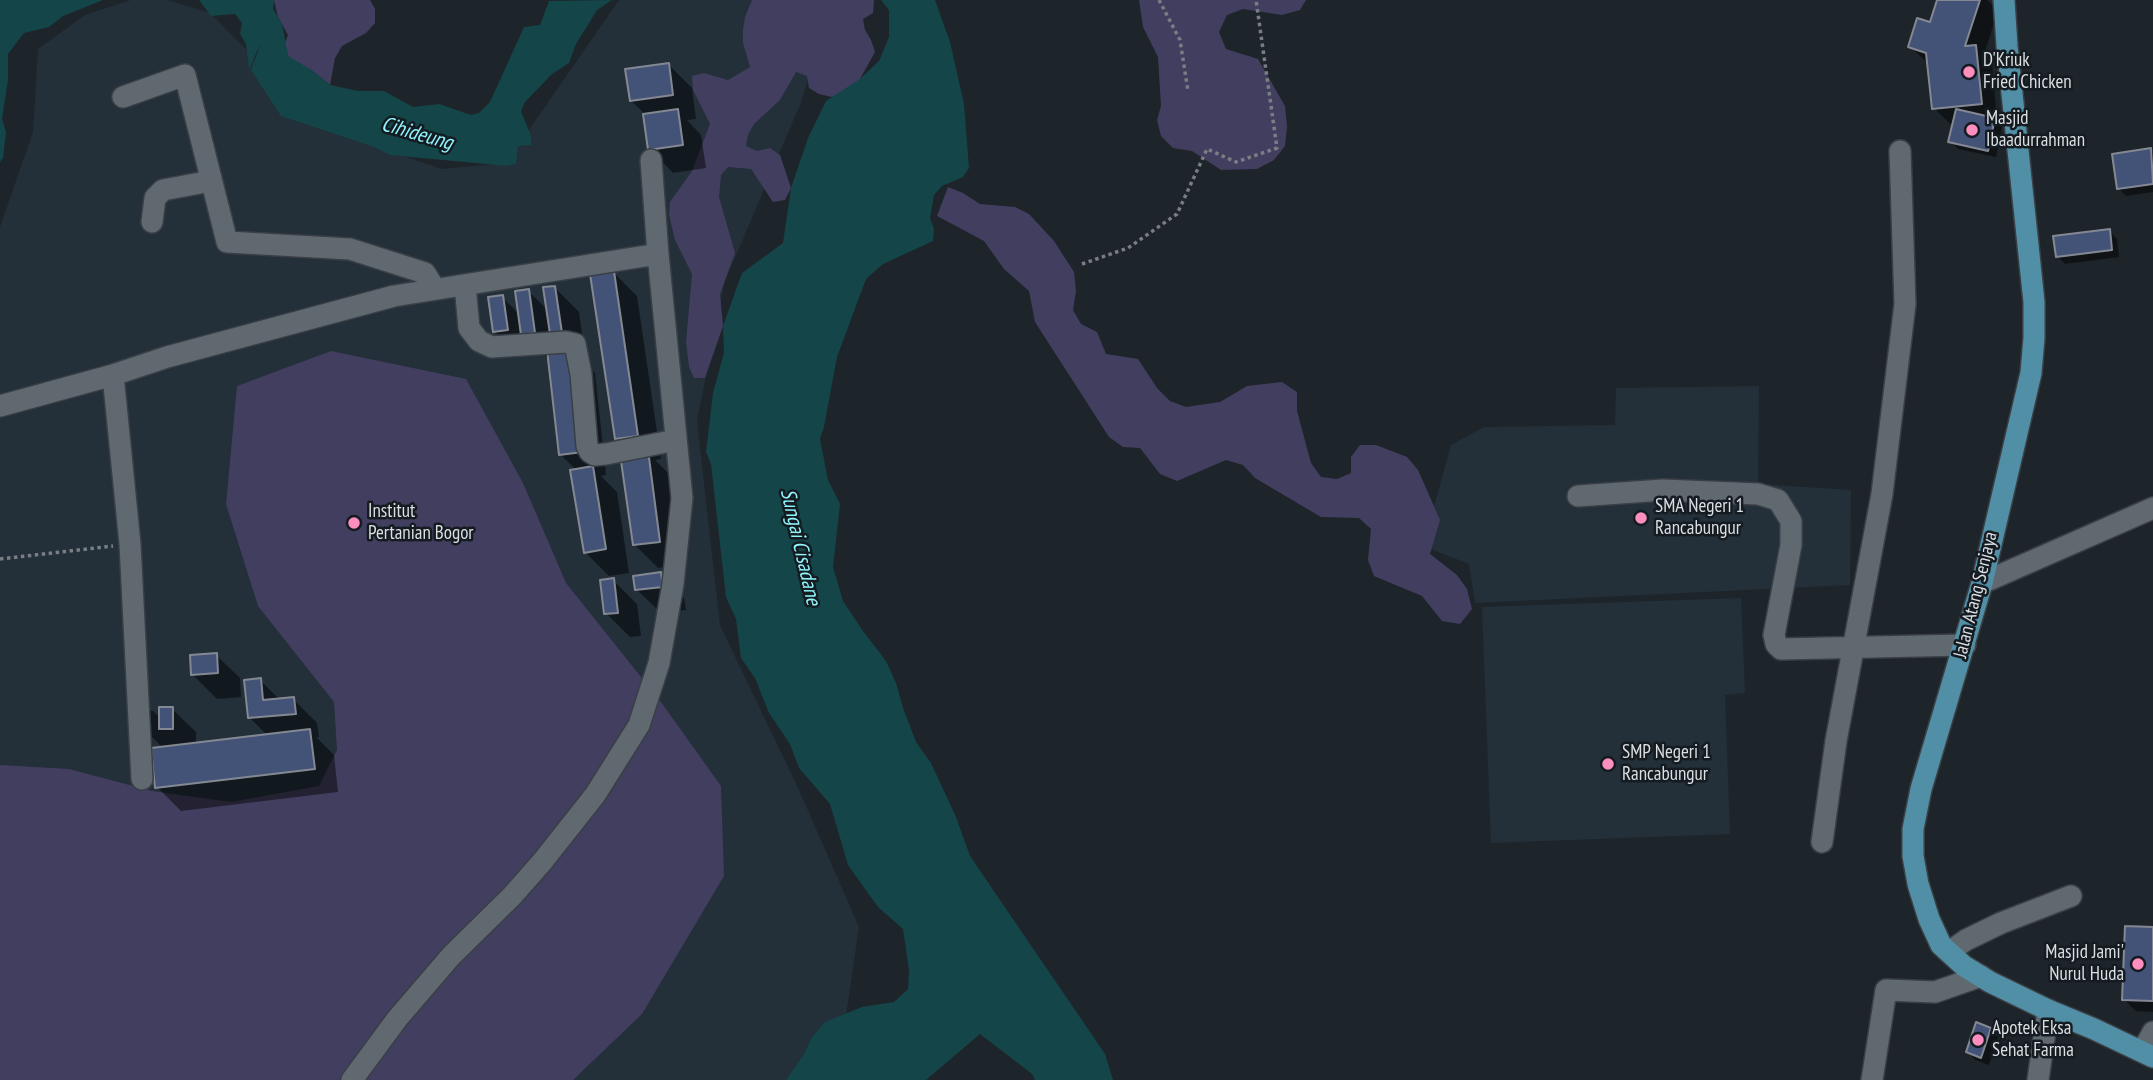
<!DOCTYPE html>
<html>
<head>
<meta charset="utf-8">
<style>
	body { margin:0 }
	canvas { display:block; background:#1d242a }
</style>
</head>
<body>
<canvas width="2153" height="1080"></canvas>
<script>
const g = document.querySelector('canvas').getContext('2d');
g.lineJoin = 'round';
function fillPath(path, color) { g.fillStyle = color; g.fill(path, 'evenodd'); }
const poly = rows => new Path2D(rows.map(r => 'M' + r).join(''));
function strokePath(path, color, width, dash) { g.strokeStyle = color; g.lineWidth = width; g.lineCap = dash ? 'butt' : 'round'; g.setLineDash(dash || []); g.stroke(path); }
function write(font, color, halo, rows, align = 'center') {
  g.font = font + ' "PT Sans Narrow",sans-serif'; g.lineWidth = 5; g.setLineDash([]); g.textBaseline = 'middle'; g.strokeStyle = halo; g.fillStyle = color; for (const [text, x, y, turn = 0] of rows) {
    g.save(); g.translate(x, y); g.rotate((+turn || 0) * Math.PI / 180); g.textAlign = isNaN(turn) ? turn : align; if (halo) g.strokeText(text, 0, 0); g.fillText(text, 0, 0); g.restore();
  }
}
fillPath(poly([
	[131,0,167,0,210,13,326,130,442,169,506,163,619,0,834,0,800,105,725,281,697,421,720,625,799,790,859,927,846,1016,786,1080,0,1080,0,227,33,132,38,49,85,15],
	[1759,386,1758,484,1851,490,1850,585,1475,603,1469,564,1423,546,1451,445,1484,427,1615,425,1616,388],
	[1741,598,1745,693,1725,695,1730,834,1491,843,1482,607]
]), '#232f39');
fillPath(poly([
	[274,0,370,0,375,9,375,23,366,33,342,46,335,58,330,85,310,69,294,66,288,56,285,43,288,35,278,17],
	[752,0,874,0,873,13,863,19,865,30,871,40,875,52,860,79,861,91,845,100,819,94,809,88,807,76,796,72,780,100,754,124,748,135,746,146,757,151,770,148,780,155,791,188,785,200,773,202,751,169,728,167,721,175,719,197,735,253,720,294,723,326,705,378,694,378,689,367,686,342,692,274,675,240,669,215,670,202,692,171,710,124,693,90,692,76,704,73,728,80,750,67,743,43,743,30,745,17],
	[1139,0,1306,0,1300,10,1282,15,1243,9,1227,15,1219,32,1226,49,1258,59,1285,106,1287,127,1285,146,1274,160,1257,169,1221,170,1192,151,1173,148,1161,136,1157,120,1161,106,1158,57,1143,27],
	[948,187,963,193,980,204,1015,207,1029,214,1054,241,1074,272,1076,291,1073,310,1081,324,1097,332,1106,354,1138,359,1157,388,1170,401,1186,407,1220,402,1247,386,1282,382,1297,392,1297,411,1311,463,1321,477,1337,479,1351,473,1351,457,1360,445,1376,445,1407,457,1418,470,1440,520,1430,554,1457,575,1467,589,1472,609,1460,624,1442,621,1422,596,1374,576,1368,560,1371,529,1359,518,1321,517,1255,478,1243,465,1226,460,1177,481,1160,474,1140,448,1123,447,1109,437,1035,322,1029,291,1004,269,984,241,937,216],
	[331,351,466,379,523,483,566,583,661,702,721,786,724,876,642,1014,573,1080,0,1080,0,765,69,769,152,791,231,802,319,786,337,750,334,702,258,606,226,504,237,386]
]), '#423e5f');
fillPath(poly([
	[0,0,103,0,63,16,49,27,24,33,8,54,8,80,2,119,6,132,3,158,0,162],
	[199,0,274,0,273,9,282,24,288,56,310,69,330,85,358,91,384,91,413,107,439,104,471,115,479,113,490,102,524,27,540,25,549,1,612,0,597,10,576,44,569,63,552,74,525,102,521,111,531,136,531,145,518,146,516,164,507,166,390,155,374,147,281,116,251,70,261,43,249,69,246,44,240,34,242,23,235,14,211,16],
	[881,0,935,0,950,42,964,104,969,168,963,177,942,186,934,195,930,218,934,229,933,241,883,264,866,279,837,357,824,427,820,439,828,480,840,504,833,567,843,601,863,631,886,661,896,683,903,708,916,742,931,763,956,817,970,856,1105,1054,1113,1080,1035,1080,1032,1074,980,1034,926,1080,786,1080,804,1054,812,1037,825,1022,862,1007,894,1002,908,989,909,970,903,929,878,907,848,865,830,804,799,768,790,744,769,713,755,678,741,658,736,619,726,597,711,464,706,452,713,393,724,353,723,326,742,273,783,243,791,188,808,138,826,101,860,79,879,61,889,37,889,10]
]), '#144549');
fillPath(poly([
	[1939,0,1987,0,1998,10,1984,55,1992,63,1997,120,1995,120,2002,127,1996,157,1958,149,1950,141,1954,124,1950,124,1934,108,1929,64,1910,47,1931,24],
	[668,64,692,88,696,119,687,120,701,135,706,168,673,173,650,149,645,114,631,101],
	[2151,150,2153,152,2153,192,2126,196,2118,188],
	[2109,231,2117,239,2119,257,2065,264,2057,256],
	[613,272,637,296,661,459,655,460,671,476,683,565,658,568,634,544,632,454,616,439],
	[555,288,579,312,585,356,579,357,595,373,606,475,601,476,617,492,629,573,609,576,585,552,577,471,560,454,550,358,547,358,529,340,518,355,494,331,502,297,520,315,528,291,549,311],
	[660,574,684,598,686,610,661,613,637,590],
	[613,580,637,604,641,636,630,637,606,613],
	[216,655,240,678,241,697,217,699,193,675],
	[260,680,280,700,293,699,317,723,319,737,316,737,334,755,338,792,181,811,157,787,163,748,146,731,144,711,153,711,161,719,172,709,196,732,196,744,268,736,249,717],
	[2153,929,2153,1012,2136,1011,2123,999],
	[1990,1030,1998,1037,1989,1065,1975,1060,1968,1052]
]), '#0007');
const building = poly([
	[1937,0,1980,0,1965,46,1976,45,1982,104,1932,109,1926,53,1908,47,1917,18,1930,22,1937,0],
	[669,63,673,95,630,101,625,69,669,63],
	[678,109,683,145,648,150,643,114,678,109],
	[1956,109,1995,118,1988,151,1948,142,1956,109],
	[2151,148,2153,184,2117,189,2112,154,2151,148],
	[2110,229,2112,250,2056,257,2053,236,2110,229],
	[614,271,638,436,615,439,590,274,614,271],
	[555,286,562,333,550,334,543,287,555,286],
	[529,289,535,333,521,335,515,291,529,289],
	[503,295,508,330,493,332,488,297,503,295],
	[571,347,583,452,559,455,547,350,571,347],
	[648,450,660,542,633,545,620,454,648,450],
	[593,466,606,549,584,553,570,470,593,466],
	[661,572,663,587,635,590,633,576,661,572],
	[614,578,618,613,604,614,600,580,614,578],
	[217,653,218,673,191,675,190,655,217,653],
	[261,678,263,700,294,697,296,714,248,718,244,680,261,678],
	[159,707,173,707,173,729,159,729,159,707],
	[310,729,315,769,155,788,151,748,310,729],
	[2125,926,2153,927,2153,1001,2122,1000,2125,926],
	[1976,1022,1991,1028,1981,1058,1966,1052,1976,1022]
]);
fillPath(building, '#435277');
strokePath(building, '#848892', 2);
const minor = poly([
	[123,97,185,75,227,242,350,249,425,273,435,289],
	[651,160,658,254],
	[152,222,155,198,163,190,211,181],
	[465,285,469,328,479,341,492,347,566,342,575,344,581,374,587,446,590,452,595,455,606,454,676,440],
	[113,375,130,544,142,779],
	[0,406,113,375,167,357,394,296,658,254,682,498,673,584,659,663,639,725,595,795,542,862,512,896,451,956,397,1019,352,1080],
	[1578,496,1663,490,1758,494,1778,500,1791,521,1791,545,1774,635,1776,644,1781,649,1965,645],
	[1982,583,2153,508],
	[1822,842,1836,741,1882,494,1905,304,1900,151],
	[1949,952,1966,940,2001,923,2071,896],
	[2143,1050,2153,1032],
	[1872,1080,1886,990,1935,992,1981,976],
	[2038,1080,2048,1010]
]);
const major = poly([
	[2004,0,2007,46,2034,302,2034,338,2031,373,1982,583,1921,789,1913,829,1913,856,1918,884,1929,919,1941,945,1964,966,1990,982,2048,1010,2094,1029,2153,1057]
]);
strokePath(minor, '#3a3f45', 24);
strokePath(major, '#3a3f45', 24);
strokePath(poly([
	[1159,0,1180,40,1188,91],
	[1082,264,1128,248,1177,214,1207,149,1236,162,1277,148,1256,0],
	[0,559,113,546]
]), '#787e83', 3.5, [3.5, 3.5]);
strokePath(minor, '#616970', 21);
strokePath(major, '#518fa6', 21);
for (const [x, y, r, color] of [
	[1969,72,7,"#fd8ebe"],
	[1972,130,7,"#fd8ebe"],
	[1641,518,7,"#fd8ebe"],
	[354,523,7,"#fd8ebe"],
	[1608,764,7,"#fd8ebe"],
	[2138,964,7,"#fd8ebe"],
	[1978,1040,7,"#fd8ebe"]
]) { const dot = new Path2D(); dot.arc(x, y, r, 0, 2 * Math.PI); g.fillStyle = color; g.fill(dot); strokePath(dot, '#141b21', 2.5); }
write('19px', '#dbdfe4', '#141b21', [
	["D'Kriuk",1983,61],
	["Fried Chicken",1983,83],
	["Masjid",1986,119],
	["Ibaadurrahman",1986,141],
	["SMA Negeri 1",1655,507],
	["Rancabungur",1655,529],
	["Institut",368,512],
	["Pertanian Bogor",368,534],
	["SMP Negeri 1",1622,753],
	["Rancabungur",1622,775],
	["Masjid Jami'",2124,953,"right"],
	["Nurul Huda",2124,975,"right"],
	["Apotek Eksa",1992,1029],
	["Sehat Farma",1992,1051]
], 'left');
write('19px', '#dbdfe4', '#141b21', [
	["Jalan Atang Senjaya",1976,595,-76]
]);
write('italic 21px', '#90f4fc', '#141b21', [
	["Cihideung",417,134,16],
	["Sungai Cisadane",800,547,77]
]);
</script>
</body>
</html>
